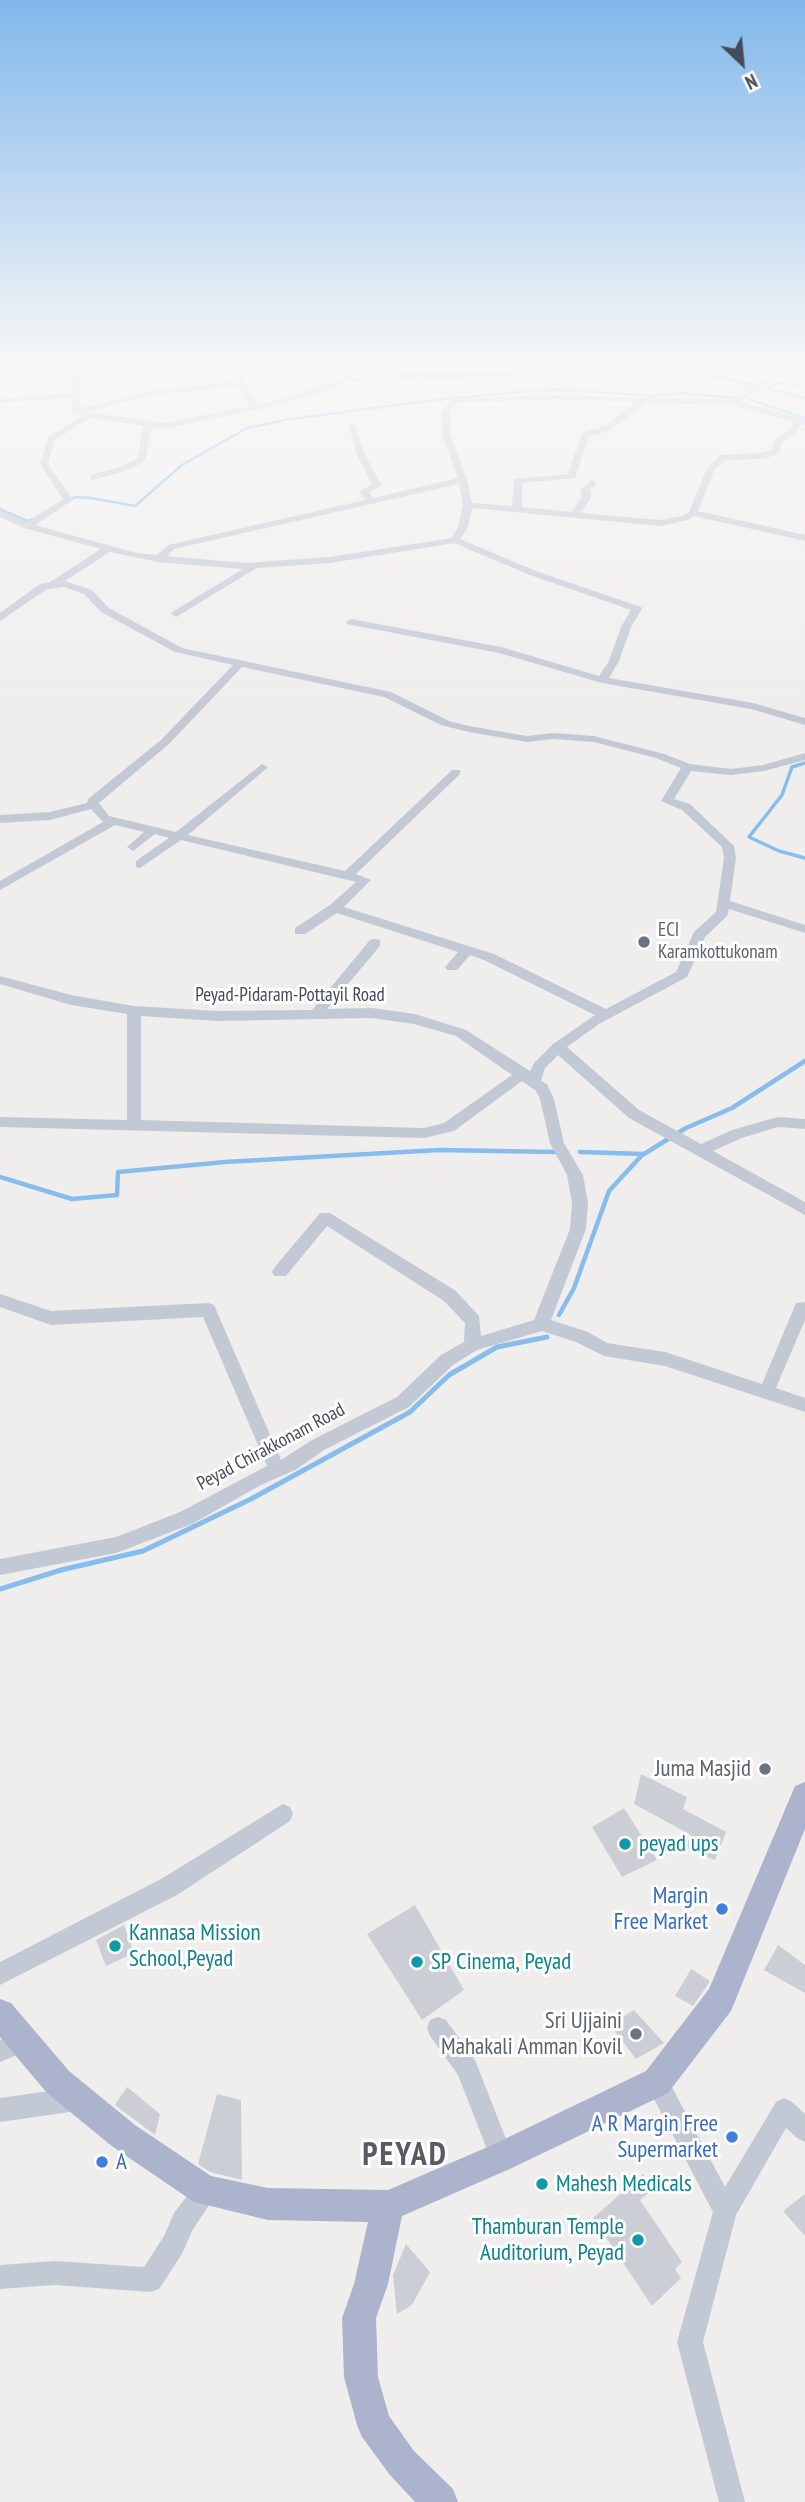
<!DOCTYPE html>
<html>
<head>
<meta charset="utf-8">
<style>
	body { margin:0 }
	#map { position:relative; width:805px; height:2502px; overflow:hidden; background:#f0eeed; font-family:"PT Sans Narrow",sans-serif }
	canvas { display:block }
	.north { position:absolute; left:707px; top:28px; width:70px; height:70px; -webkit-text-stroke:5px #fff; paint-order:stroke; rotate:154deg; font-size:19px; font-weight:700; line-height:28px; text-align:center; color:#454b5b }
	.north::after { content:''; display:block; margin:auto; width:24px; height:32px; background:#454b5b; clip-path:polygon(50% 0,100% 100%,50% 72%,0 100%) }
</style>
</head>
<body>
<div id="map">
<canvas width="805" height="2502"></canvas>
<div class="north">N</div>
</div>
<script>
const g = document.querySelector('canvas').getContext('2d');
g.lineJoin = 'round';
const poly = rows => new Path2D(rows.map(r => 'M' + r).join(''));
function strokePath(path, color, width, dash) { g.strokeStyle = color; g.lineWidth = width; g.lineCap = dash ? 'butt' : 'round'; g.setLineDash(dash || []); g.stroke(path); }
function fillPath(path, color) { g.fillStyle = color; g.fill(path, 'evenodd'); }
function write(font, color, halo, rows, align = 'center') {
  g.font = font + ' "PT Sans Narrow",sans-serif'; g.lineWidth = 6; g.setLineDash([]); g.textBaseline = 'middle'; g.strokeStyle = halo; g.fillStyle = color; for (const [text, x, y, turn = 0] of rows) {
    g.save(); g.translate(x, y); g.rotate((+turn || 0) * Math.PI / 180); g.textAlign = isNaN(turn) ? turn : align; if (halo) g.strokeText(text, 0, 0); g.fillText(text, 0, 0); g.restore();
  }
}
strokePath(poly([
	[368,363,375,376,525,372],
	[616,368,667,367,754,385],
	[766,388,805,398],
	[767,388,780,383,805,386],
	[748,399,805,418],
	[68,500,75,497,91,498,135,506,182,465,247,428,290,419,444,399,552,389,653,396,681,393,733,398],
	[0,509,27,521,33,519]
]), '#86bdee', 2.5);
strokePath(poly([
	[805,763,792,767,782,795,749,837,779,851,805,858]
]), '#86bdee', 3.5);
strokePath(poly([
	[580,1152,644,1154,686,1128,732,1108,805,1061],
	[0,1177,72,1199,117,1195,118,1172,225,1162,439,1150,555,1152],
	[559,1315,574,1288,609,1191,643,1154]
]), '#86bdee', 4.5);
strokePath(poly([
	[0,1589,61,1570,143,1551,251,1499,410,1412,449,1375,497,1347,547,1337]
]), '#86bdee', 5);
fillPath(poly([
	[641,1774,687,1797,683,1809,726,1832,715,1860,685,1848,691,1835,634,1804],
	[624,1808,657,1860,622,1877,592,1827],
	[415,1905,464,1990,422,2020,367,1934],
	[124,1925,134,1953,106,1966,96,1940],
	[778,1945,805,1965,805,1993,764,1970],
	[691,1969,710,1981,693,2006,675,1996],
	[634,2010,664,2043,636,2059,610,2025],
	[127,2087,160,2114,155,2135,115,2105],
	[217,2094,241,2100,242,2180,210,2172,198,2164],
	[643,2174,653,2189,640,2200,682,2262,675,2269,681,2278,652,2306,593,2218],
	[805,2194,805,2236,783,2211],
	[406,2244,430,2272,412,2305,397,2314,393,2275]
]), '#ccced5');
fillPath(poly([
	[72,363,80,363,80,408,153,391,237,381,227,363,235,363,257,405,326,385,344,377,343,363,351,363,352,376,363,379,605,368,607,363,616,365,607,372,363,383,349,381,332,389,274,406,164,429,152,427,145,461,128,470,93,480,90,479,90,475,122,466,138,458,143,426,90,418,55,440,48,464,73,500,35,525,136,553,157,555,168,545,365,500,359,491,372,485,357,455,348,423,355,425,365,455,382,486,369,492,373,498,458,478,442,434,442,413,450,399,553,395,731,400,768,376,729,363,742,363,766,369,776,374,776,378,740,402,802,418,805,419,805,425,801,424,795,433,781,444,779,454,763,459,725,460,715,469,698,511,805,535,805,541,694,516,688,520,660,526,472,508,468,527,460,539,536,571,641,607,642,609,631,627,619,661,609,678,753,703,805,718,805,725,751,709,602,683,499,653,347,624,346,622,351,619,501,647,599,676,609,661,621,627,631,610,530,575,454,543,330,563,257,568,176,617,171,614,172,612,243,569,158,562,110,552,65,581,92,590,109,608,182,648,391,692,449,721,469,726,527,736,553,733,594,736,664,754,690,764,731,769,763,765,805,753,805,760,764,771,731,775,691,771,674,799,690,804,734,846,736,858,730,901,805,925,805,933,729,909,727,916,705,937,687,977,599,1024,567,1047,639,1110,701,1144,732,1130,778,1117,805,1119,805,1129,778,1127,742,1138,713,1151,805,1202,805,1215,629,1118,558,1055,545,1068,541,1081,547,1084,554,1099,564,1143,583,1175,588,1203,586,1229,551,1320,588,1332,607,1343,665,1352,762,1384,796,1303,805,1302,805,1320,776,1388,805,1398,805,1412,665,1366,604,1356,576,1342,542,1331,477,1350,453,1365,409,1407,324,1450,297,1469,259,1486,192,1524,116,1553,0,1575,0,1559,116,1537,180,1512,267,1466,203,1317,51,1325,0,1307,0,1294,51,1311,208,1303,214,1305,281,1460,312,1440,397,1397,441,1355,464,1342,465,1323,444,1301,327,1226,286,1276,274,1276,272,1272,274,1268,320,1213,330,1213,456,1291,479,1316,481,1336,534,1320,570,1229,572,1203,567,1175,550,1143,540,1099,536,1091,522,1081,454,1131,424,1138,0,1127,0,1117,127,1120,127,1014,71,1005,0,984,0,976,71,995,134,1006,217,1011,312,1010,370,940,375,939,380,940,380,946,327,1009,372,1008,415,1014,466,1030,530,1071,534,1063,553,1044,595,1015,484,960,470,955,457,970,447,970,445,967,458,952,337,913,305,934,295,934,295,928,330,905,356,882,181,840,140,868,136,867,136,861,169,838,155,834,133,851,127,847,144,832,115,825,0,890,0,881,103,822,91,809,50,820,0,823,0,815,50,812,87,803,88,799,161,740,233,665,175,652,101,612,84,594,64,587,47,589,0,621,0,613,40,584,50,582,101,549,24,528,0,517,0,510,27,522,63,499,40,464,48,437,82,416,72,412,72,398,0,403,0,399,72,393,72,363],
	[239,386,250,406,164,423,86,412,153,395,239,386],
	[553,399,636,402,605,426,582,433,568,474,514,479,512,506,472,503,467,480,450,434,450,413,456,403,553,399],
	[646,403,733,405,794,422,789,429,774,441,772,450,762,453,720,455,707,468,689,512,682,516,660,520,581,513,592,496,590,490,597,483,592,480,580,490,582,496,572,512,522,507,522,483,575,478,589,437,611,430,646,403],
	[459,484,463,505,458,527,452,538,330,557,245,563,167,556,174,549,459,484],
	[242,667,384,697,441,725,469,732,527,742,553,739,594,742,656,758,681,768,661,801,682,810,722,847,724,858,716,912,694,932,676,972,606,1009,494,954,344,907,371,880,356,874,460,774,460,770,452,770,345,871,188,835,266,769,268,767,262,764,176,832,109,816,99,803,169,744,242,667],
	[141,1016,217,1021,372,1018,414,1024,456,1036,512,1075,444,1123,424,1128,141,1120,141,1016],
	[283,1804,290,1807,293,1814,290,1821,177,1895,0,1985,0,1962,161,1879,283,1804],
	[438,2017,446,2020,475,2060,513,2157,509,2165,501,2169,493,2165,458,2075,430,2036,427,2028,430,2020,438,2017],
	[24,2030,32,2033,35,2041,32,2049,0,2062,0,2040,24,2030],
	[657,2070,665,2074,725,2187,776,2102,784,2098,792,2102,805,2114,805,2142,797,2138,786,2128,736,2215,703,2342,745,2502,719,2502,677,2342,713,2212,645,2082,649,2074,657,2070],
	[77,2087,85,2091,89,2099,85,2107,77,2111,0,2122,0,2098,77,2087],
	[205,2179,213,2183,217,2191,213,2199,192,2231,182,2254,159,2289,150,2292,55,2285,0,2289,0,2265,55,2261,144,2267,164,2236,174,2213,197,2183,205,2179]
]), '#c3c8d5');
fillPath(poly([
	[805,1782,805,1829,731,2011,668,2093,512,2168,402,2216,388,2284,376,2318,378,2377,389,2416,414,2451,453,2489,458,2502,415,2502,390,2475,362,2437,357,2425,344,2377,342,2318,354,2284,368,2222,268,2220,194,2202,113,2147,47,2093,0,2037,0,1999,11,2003,69,2071,135,2125,211,2176,268,2188,388,2190,490,2146,646,2071,709,1989,795,1786,805,1782]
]), '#acb4cd');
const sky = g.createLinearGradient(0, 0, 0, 713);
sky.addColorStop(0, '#81b8ea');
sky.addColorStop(0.51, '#f8f7f7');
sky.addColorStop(1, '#f8f7f700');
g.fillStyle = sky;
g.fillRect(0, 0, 805, 713);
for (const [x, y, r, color] of [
	[644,942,7,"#6b7280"],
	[765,1769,7,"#6b7280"],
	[625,1844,7,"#0f9aa8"],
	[722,1909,7,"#3f7fe0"],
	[115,1946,7,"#0f9aa8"],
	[417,1962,7,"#0f9aa8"],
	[636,2034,7,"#6b7280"],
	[732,2137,7,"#3f7fe0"],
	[102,2162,7,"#3f7fe0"],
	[542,2184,7,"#0f9aa8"],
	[638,2240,7,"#0f9aa8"]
]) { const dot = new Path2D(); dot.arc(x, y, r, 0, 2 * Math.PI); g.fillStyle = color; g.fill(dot); strokePath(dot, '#fff', 2.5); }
write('19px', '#5b616d', '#fff', [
	["ECI",658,931],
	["Karamkottukonam",658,953]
], 'left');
write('19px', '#454b5b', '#fff', [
	["Peyad-Pidaram-Pottayil Road",290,996],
	["Peyad Chirakkonam Road",271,1447,-28]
]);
write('23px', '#5b616d', '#fff', [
	["Juma Masjid",751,1769],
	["Sri Ujjaini",622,2021],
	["Mahakali Amman Kovil",622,2047]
], 'right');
write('23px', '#0d838f', '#fff', [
	["peyad ups",639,1844],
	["Kannasa Mission",129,1933],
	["School,Peyad",129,1959],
	["SP Cinema, Peyad",431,1962],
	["Mahesh Medicals",556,2184],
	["Thamburan Temple",624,2227,"right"],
	["Auditorium, Peyad",624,2253,"right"]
], 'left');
write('23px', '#366cbe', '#fff', [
	["Margin",708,1896],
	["Free Market",708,1922],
	["A R Margin Free",718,2124],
	["Supermarket",718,2150],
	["A",116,2162,"left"]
], 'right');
g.letterSpacing = '2px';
write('bold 32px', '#5a5b62', '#fff', [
	["PEYAD",405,2156]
]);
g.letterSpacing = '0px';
</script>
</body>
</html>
